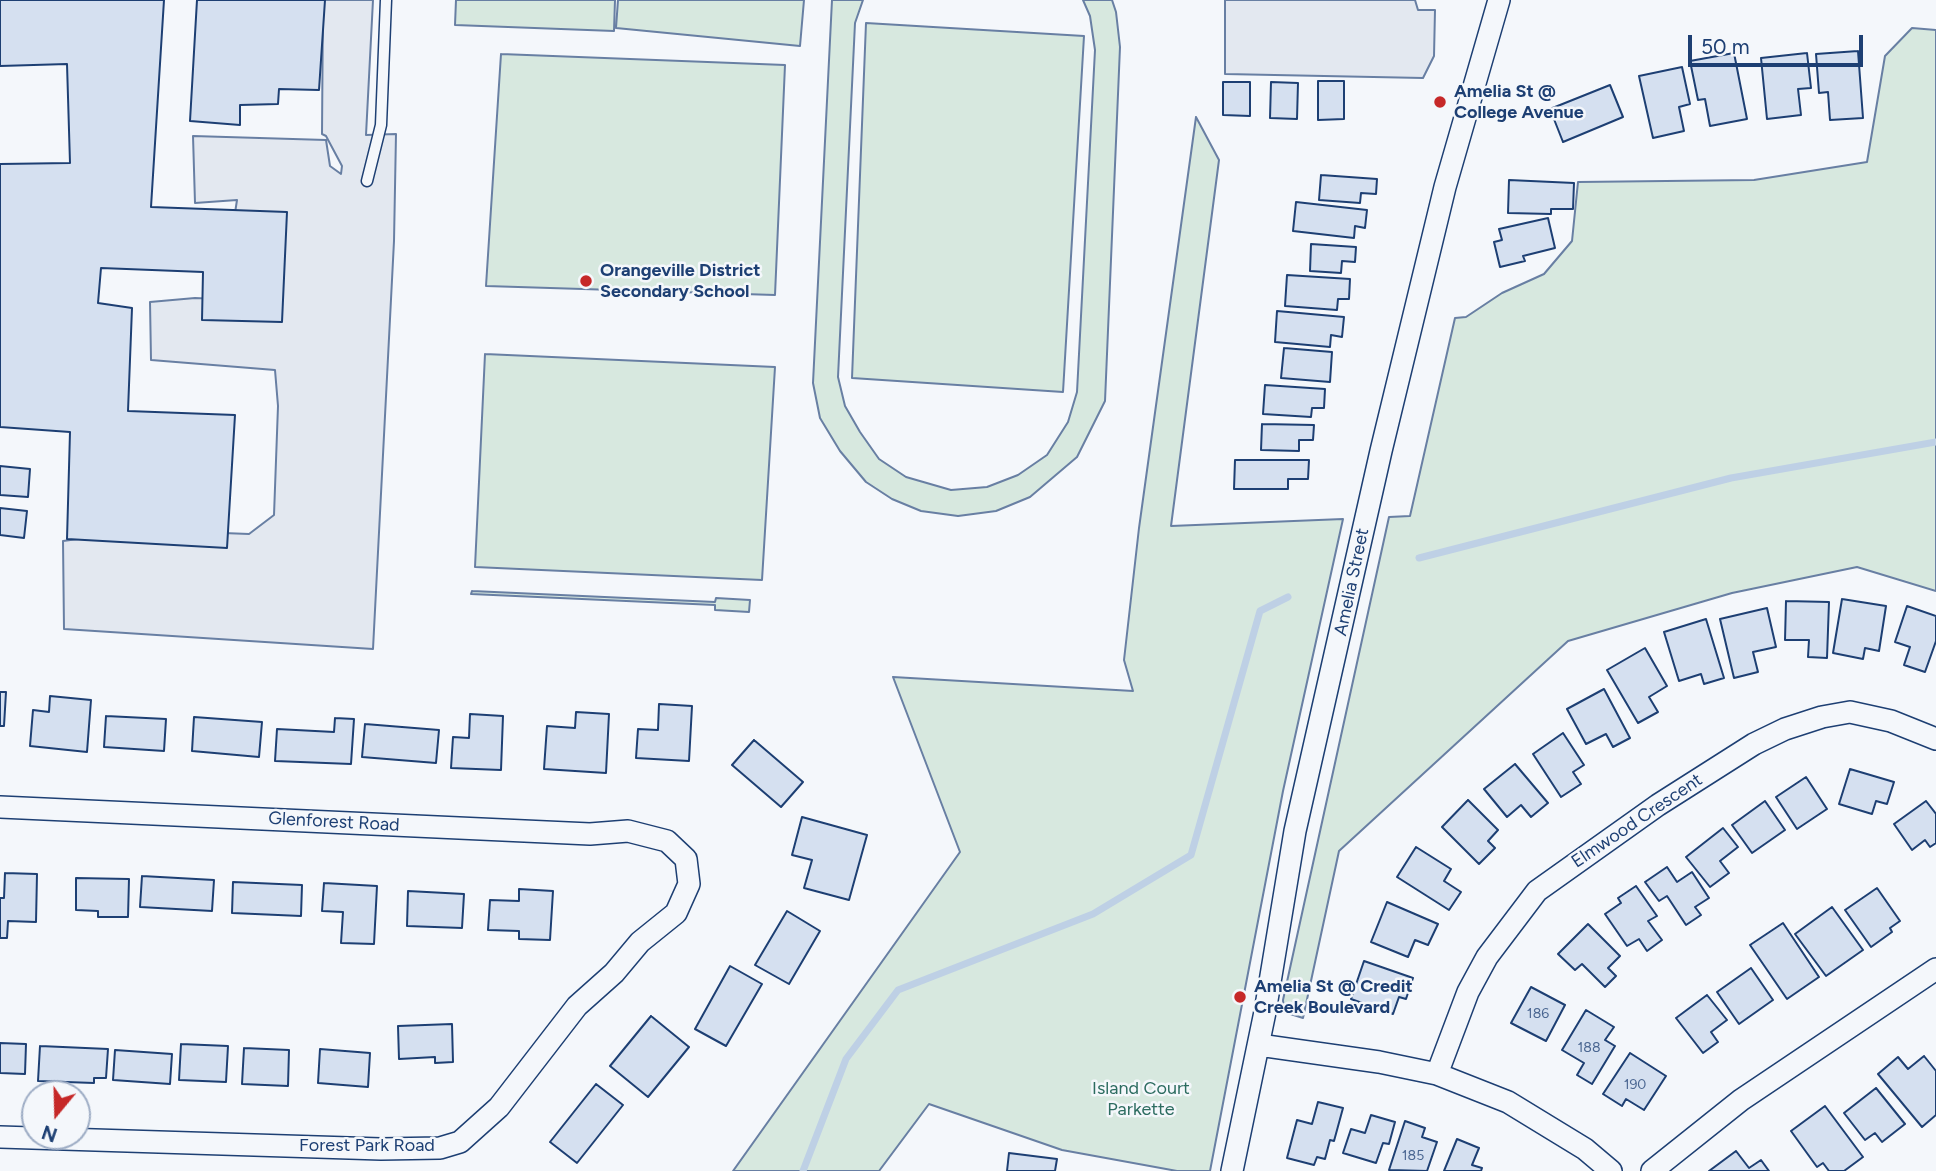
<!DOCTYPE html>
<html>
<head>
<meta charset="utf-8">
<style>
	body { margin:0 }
	#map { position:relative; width:1936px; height:1171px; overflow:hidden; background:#f4f7fb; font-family:Figtree,sans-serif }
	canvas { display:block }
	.north { position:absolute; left:21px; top:1080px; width:70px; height:70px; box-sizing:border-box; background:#f4f7fb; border:2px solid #9eadc5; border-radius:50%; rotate:199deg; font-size:19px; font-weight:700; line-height:28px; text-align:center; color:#1d3f73 }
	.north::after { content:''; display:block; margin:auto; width:24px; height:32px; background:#c62828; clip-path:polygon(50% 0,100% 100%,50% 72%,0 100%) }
	.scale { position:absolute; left:1688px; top:35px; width:175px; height:32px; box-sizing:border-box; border:4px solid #1d3f73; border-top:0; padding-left:9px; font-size:21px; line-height:24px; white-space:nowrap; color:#1d3f73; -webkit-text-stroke:5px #f4f7fb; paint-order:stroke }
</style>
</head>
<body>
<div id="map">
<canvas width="1936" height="1171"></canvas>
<div class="north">N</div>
<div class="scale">50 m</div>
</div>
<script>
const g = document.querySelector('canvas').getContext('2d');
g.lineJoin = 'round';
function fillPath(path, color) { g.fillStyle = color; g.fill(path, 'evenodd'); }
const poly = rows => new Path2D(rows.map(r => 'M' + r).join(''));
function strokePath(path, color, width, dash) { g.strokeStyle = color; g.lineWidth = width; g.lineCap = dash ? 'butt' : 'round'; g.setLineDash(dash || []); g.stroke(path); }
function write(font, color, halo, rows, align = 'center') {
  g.font = font + ' Figtree,sans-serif'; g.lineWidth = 5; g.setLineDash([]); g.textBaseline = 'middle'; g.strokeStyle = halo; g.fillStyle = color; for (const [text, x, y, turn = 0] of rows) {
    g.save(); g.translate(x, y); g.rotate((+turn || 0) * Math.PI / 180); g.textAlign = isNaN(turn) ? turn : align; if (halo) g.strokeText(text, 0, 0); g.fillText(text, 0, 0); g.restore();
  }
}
const green = poly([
	[456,0,615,0,614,31,455,25,456,0],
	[618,0,804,0,800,46,616,28,618,0],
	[832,0,863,0,855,23,838,377,845,406,860,432,879,459,906,477,951,490,987,487,1018,475,1047,455,1068,422,1077,392,1095,50,1090,16,1083,0,1112,0,1116,12,1120,47,1105,401,1077,457,1030,497,996,511,958,516,921,511,892,499,866,482,840,451,820,418,813,383,832,0],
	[866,23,1084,36,1063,392,852,378,866,23],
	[1912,28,1936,30,1936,591,1857,567,1732,593,1568,641,1339,851,1303,1018,1284,1012,1283,1000,1389,517,1410,516,1455,318,1466,317,1502,293,1544,274,1572,241,1578,182,1754,180,1867,162,1885,56,1912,28],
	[501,54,785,65,775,295,486,286,501,54],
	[1196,117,1219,160,1171,526,1343,519,1283,791,1210,1171,1177,1171,1062,1150,929,1104,879,1171,733,1171,960,852,893,677,1133,691,1124,660,1139,528,1196,117],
	[485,354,775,367,762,580,475,567,485,354],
	[472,591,715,602,716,598,750,600,749,612,715,610,715,605,471,594,472,591]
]);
fillPath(green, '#d7e8df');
strokePath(green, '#687fa3', 2);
const parking = poly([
	[323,0,373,0,366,135,396,134,394,241,373,649,64,629,63,541,146,530,249,534,274,515,278,406,275,370,151,360,150,302,195,298,280,302,235,213,237,200,195,203,193,136,326,140,330,166,341,174,342,166,326,136,322,134,323,0],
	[1225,0,1415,0,1418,10,1435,10,1434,56,1423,78,1225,74,1225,0]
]);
fillPath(parking, '#e3e8f0');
strokePath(parking, '#687fa3', 2);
strokePath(poly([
	[1419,558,1731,478,1936,442],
	[803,1171,846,1059,898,990,1093,914,1191,855,1260,611,1288,597]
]), '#bed0e5', 7);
const building = poly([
	[0,0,164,0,151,207,287,212,282,322,202,320,203,272,101,268,98,303,132,308,128,411,235,415,227,548,67,539,70,432,0,427,0,164,70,163,67,64,0,66,0,0],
	[197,0,325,0,319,90,279,89,278,104,240,105,240,125,190,121,197,0],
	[1858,51,1863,118,1830,120,1828,92,1819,93,1816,54,1858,51],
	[1734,53,1747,119,1710,126,1705,99,1698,100,1690,61,1734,53],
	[1807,53,1811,88,1798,89,1801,115,1767,119,1761,58,1807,53],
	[1682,67,1690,104,1679,107,1684,131,1653,138,1639,76,1682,67],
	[1318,81,1344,81,1344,119,1318,120,1318,81],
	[1223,82,1250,82,1250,116,1223,115,1223,82],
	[1271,82,1298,83,1297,119,1270,118,1271,82],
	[1610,85,1623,117,1563,142,1550,109,1610,85],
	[1321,175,1377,179,1376,194,1361,193,1360,203,1319,200,1321,175],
	[1509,180,1574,183,1573,209,1551,209,1551,214,1508,213,1509,180],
	[1296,202,1367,210,1365,228,1355,226,1354,238,1293,231,1296,202],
	[1548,218,1555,248,1523,256,1525,261,1500,267,1494,242,1502,240,1499,229,1548,218],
	[1311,244,1356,247,1355,262,1342,261,1341,273,1310,271,1311,244],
	[1287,275,1350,279,1349,299,1338,299,1337,310,1285,306,1287,275],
	[1277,311,1344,317,1342,337,1331,335,1330,347,1275,342,1277,311],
	[1284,348,1332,352,1330,382,1281,378,1284,348],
	[1265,385,1325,389,1324,408,1312,408,1311,417,1263,414,1265,385],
	[1262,424,1314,425,1313,440,1299,440,1299,451,1261,450,1262,424],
	[1235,460,1309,460,1308,479,1288,479,1288,489,1234,489,1235,460],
	[0,466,30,469,28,497,0,495,0,466],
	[0,508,27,511,24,538,0,535,0,508],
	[1842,599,1886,606,1879,651,1865,648,1863,659,1833,653,1842,599],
	[1786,601,1829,602,1827,658,1808,657,1809,640,1785,640,1786,601],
	[1907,606,1936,616,1936,641,1925,672,1904,665,1910,647,1895,642,1907,606],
	[1767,608,1776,647,1753,652,1758,672,1734,678,1720,619,1767,608],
	[1706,619,1724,678,1704,684,1701,674,1679,681,1664,632,1706,619],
	[1645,648,1667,686,1649,697,1658,712,1638,723,1607,670,1645,648],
	[1604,689,1630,738,1613,747,1606,734,1586,744,1567,709,1604,689],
	[0,692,6,692,4,726,0,726,0,692],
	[50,696,91,700,87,752,30,746,33,710,49,712,50,696],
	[659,704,692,706,689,761,636,758,638,729,658,730,659,704],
	[576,712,609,714,606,773,544,769,547,726,575,728,576,712],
	[470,714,503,716,501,770,451,768,453,737,469,738,470,714],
	[106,716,166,719,164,751,104,747,106,716],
	[194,717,262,722,259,757,192,751,194,717],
	[335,718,354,719,351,764,275,761,277,729,334,732,335,718],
	[365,724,439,730,436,763,362,757,365,724],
	[1563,733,1584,765,1573,772,1581,784,1561,797,1533,754,1563,733],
	[754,740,803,782,781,807,732,765,754,740],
	[1515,764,1548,803,1531,817,1521,805,1507,817,1484,789,1515,764],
	[1850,769,1894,782,1887,804,1876,801,1872,814,1839,804,1850,769],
	[1806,777,1827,809,1797,829,1776,797,1806,777],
	[1468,800,1498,830,1488,841,1495,848,1479,864,1442,827,1468,800],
	[1765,801,1785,830,1752,853,1732,825,1765,801],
	[1926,801,1936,814,1936,843,1930,847,1925,840,1912,850,1894,824,1926,801],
	[802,817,867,835,849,900,804,888,812,860,792,855,802,817],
	[1723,828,1738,847,1720,861,1729,873,1710,887,1686,857,1723,828],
	[1416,847,1451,869,1444,881,1461,892,1449,910,1397,877,1416,847],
	[1667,867,1677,882,1692,872,1709,898,1695,907,1701,915,1686,925,1667,896,1659,901,1645,882,1667,867],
	[5,873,37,874,36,922,8,921,7,938,0,938,0,898,4,898,5,873],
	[142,876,214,880,212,911,140,907,142,876],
	[76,878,129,879,128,917,98,917,98,911,76,910,76,878],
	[233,882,302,885,301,916,232,913,233,882],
	[324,883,377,886,374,944,341,943,343,912,322,911,324,883],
	[1636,886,1657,916,1648,921,1662,940,1647,951,1639,939,1627,946,1605,914,1621,903,1618,898,1636,886],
	[1877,888,1900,921,1890,928,1892,932,1871,947,1845,910,1877,888],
	[519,889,553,891,550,940,519,939,519,931,488,930,490,900,519,901,519,889],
	[408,891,464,894,462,928,407,926,408,891],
	[1387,902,1438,924,1428,945,1415,940,1408,957,1371,942,1387,902],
	[1832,907,1863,950,1826,976,1795,934,1832,907],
	[787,911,820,931,789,984,755,965,787,911],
	[1783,923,1819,977,1787,999,1750,945,1783,923],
	[1588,924,1620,956,1608,968,1616,976,1605,987,1582,964,1575,970,1558,954,1588,924],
	[1364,961,1413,978,1406,999,1399,997,1393,1014,1351,999,1364,961],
	[730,966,762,984,726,1046,695,1029,730,966],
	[1751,968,1773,1000,1739,1024,1717,992,1751,968],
	[1531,987,1565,1005,1546,1041,1511,1023,1531,987],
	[1707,995,1727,1020,1711,1032,1718,1042,1703,1053,1676,1018,1707,995],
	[1586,1010,1614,1027,1605,1040,1615,1046,1592,1084,1577,1075,1584,1063,1562,1050,1586,1010],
	[651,1016,689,1047,648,1097,610,1066,651,1016],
	[452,1024,453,1062,435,1063,435,1057,399,1059,398,1026,452,1024],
	[0,1043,26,1044,25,1074,0,1073,0,1043],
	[181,1044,228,1046,226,1082,179,1080,181,1044],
	[40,1046,108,1049,106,1078,94,1078,94,1083,38,1081,40,1046],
	[244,1048,289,1050,288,1086,242,1084,244,1048],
	[320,1049,370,1053,368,1087,318,1083,320,1049],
	[115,1050,172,1054,170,1084,113,1080,115,1050],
	[1630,1053,1666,1076,1644,1110,1626,1099,1622,1106,1603,1094,1630,1053],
	[1924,1056,1936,1071,1936,1115,1922,1127,1878,1074,1898,1057,1908,1069,1924,1056],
	[596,1084,623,1105,577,1163,550,1142,596,1084],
	[1876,1088,1905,1124,1882,1142,1875,1133,1865,1140,1844,1113,1876,1088],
	[1318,1102,1343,1108,1334,1141,1330,1140,1325,1159,1317,1157,1314,1165,1287,1158,1297,1120,1312,1124,1318,1102],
	[1825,1106,1863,1157,1844,1171,1829,1171,1823,1163,1817,1167,1791,1131,1825,1106],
	[1371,1115,1395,1122,1389,1144,1383,1143,1376,1163,1343,1153,1351,1129,1365,1133,1371,1115],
	[1405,1121,1425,1128,1422,1137,1437,1142,1427,1171,1389,1170,1405,1121],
	[1457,1139,1479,1148,1472,1165,1482,1168,1481,1171,1444,1171,1457,1139],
	[1736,1151,1749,1168,1761,1160,1769,1171,1709,1171,1736,1151],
	[1009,1153,1057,1159,1055,1171,1007,1171,1009,1153]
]);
fillPath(building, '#d5e0f0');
strokePath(building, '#1d3f73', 2);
const lane = poly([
	[367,181,381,125,386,0]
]);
const street = poly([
	[0,807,590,834,628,831,667,841,686,859,689,884,676,913,640,942,614,973,577,1006,499,1107,460,1142,440,1148,381,1149,0,1137],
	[1259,1045,1379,1062,1437,1074,1508,1102,1585,1149,1611,1171],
	[1437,1074,1468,992,1487,957,1537,891,1658,805,1754,744,1785,729,1822,717,1850,712,1891,721,1936,739],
	[1232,1171,1265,1012,1295,831,1381,451,1445,187,1499,0],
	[1652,1171,1741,1100,1936,969]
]);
strokePath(lane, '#1d3f73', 13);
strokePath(street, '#1d3f73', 24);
strokePath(lane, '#f4f7fb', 10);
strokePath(street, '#f4f7fb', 21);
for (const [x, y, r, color] of [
	[1440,102,7,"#c62828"],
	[586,281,7,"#c62828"],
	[1240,997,7,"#c62828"]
]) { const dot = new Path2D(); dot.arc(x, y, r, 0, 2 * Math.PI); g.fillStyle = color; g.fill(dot); strokePath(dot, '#f4f7fb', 2.5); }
write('14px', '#4b6792', null, [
	["186",1538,1014],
	["188",1589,1048],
	["190",1635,1085],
	["185",1413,1156]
]);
write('bold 18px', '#1d3f73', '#f4f7fb', [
	["Amelia St @",1454,92],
	["College Avenue",1454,113],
	["Orangeville District",600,271],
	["Secondary School",600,292],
	["Amelia St @ Credit",1254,987],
	["Creek Boulevard",1254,1008]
], 'left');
write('18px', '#1d3f73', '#f4f7fb', [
	["Amelia Street",1352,582,-78],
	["Elmwood Crescent",1637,821,-34],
	["Glenforest Road",334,822,3],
	["Forest Park Road",367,1146]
]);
write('18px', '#2c6c60', '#f4f7fb', [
	["Island Court",1141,1089],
	["Parkette",1141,1110]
]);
</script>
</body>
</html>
